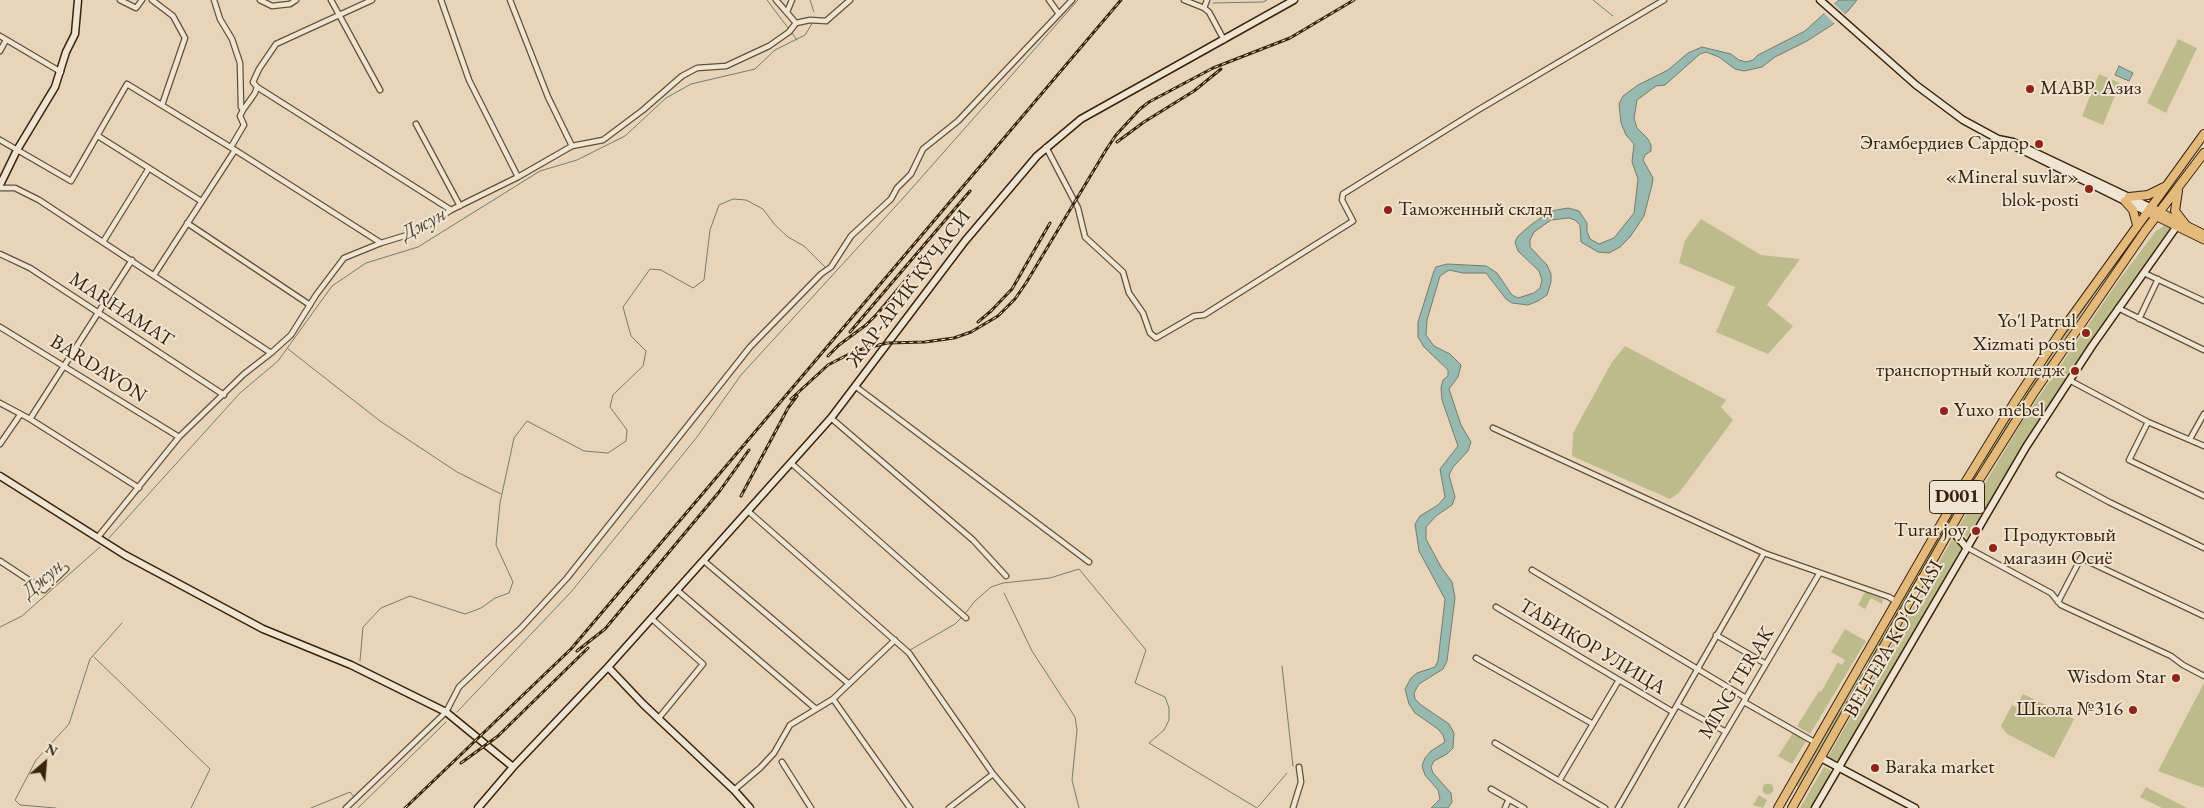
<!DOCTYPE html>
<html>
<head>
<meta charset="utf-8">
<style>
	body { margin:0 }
	#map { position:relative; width:2204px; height:808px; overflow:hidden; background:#e8d5b9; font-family:"EB Garamond",serif }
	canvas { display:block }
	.north { position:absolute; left:20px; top:738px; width:50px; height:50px; -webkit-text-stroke:4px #f0e4d2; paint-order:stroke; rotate:27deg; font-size:14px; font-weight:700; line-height:20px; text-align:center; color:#38230d }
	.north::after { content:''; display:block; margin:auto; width:18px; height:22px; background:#38230d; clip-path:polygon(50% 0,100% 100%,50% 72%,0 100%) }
</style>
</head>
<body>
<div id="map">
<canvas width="2204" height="808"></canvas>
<div class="north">N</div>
</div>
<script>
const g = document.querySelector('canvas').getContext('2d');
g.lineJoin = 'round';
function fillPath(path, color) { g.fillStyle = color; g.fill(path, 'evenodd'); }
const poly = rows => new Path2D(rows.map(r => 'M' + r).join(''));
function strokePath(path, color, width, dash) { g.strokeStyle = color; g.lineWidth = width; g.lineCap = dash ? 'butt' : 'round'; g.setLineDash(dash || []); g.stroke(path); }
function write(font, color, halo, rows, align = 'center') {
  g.font = font + ' "EB Garamond",serif'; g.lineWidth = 4; g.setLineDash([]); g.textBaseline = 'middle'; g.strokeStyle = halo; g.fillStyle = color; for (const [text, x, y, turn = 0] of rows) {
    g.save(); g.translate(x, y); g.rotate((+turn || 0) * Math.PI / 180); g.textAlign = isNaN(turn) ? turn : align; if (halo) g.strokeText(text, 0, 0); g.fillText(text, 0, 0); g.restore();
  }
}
fillPath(poly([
	[2178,39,2197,48,2166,113,2147,103],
	[2099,74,2120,83,2103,125,2082,116],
	[1701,219,1761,255,1800,259,1767,305,1793,326,1768,354,1716,332,1735,287,1679,263,1685,240],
	[2164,226,2170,227,2170,232,2072,371,1967,538,1958,528,2023,420,2119,280,2156,231],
	[2121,255,2051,359,1985,463,1983,461,2049,357],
	[1625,346,1726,400,1721,407,1733,420,1679,493,1670,499,1572,456,1573,433,1612,362],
	[1976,472,1978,474,1869,662,1867,661],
	[1954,536,1961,549,1840,759,1835,761,1828,757],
	[1865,592,1883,599,1882,604,1871,598,1865,609,1858,605],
	[1845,629,1866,641,1810,734,1797,726,1819,691,1821,692,1838,662,1842,665,1845,660,1831,652],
	[1860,672,1863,674,1798,787,1795,786],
	[2204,683,2204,788,2158,771],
	[2023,694,2074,719,2054,758,2007,734,2001,726,2012,705,2016,707],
	[1793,733,1806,741,1792,764,1778,756],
	[1824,767,1830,770,1831,774,1813,808,1800,808],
	'1762.5 789a5.5 5.5 0 1 1 11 0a5.5 5.5 0 1 1-11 0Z',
	[2146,787,2187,808,2162,808,2140,797],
	[1759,795,1767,800,1763,808,1753,805]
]), '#bdbb8b');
const water = poly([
	[1839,0,1857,0,1848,11,1832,25,1807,41,1775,57,1762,67,1744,71,1735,69,1719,57,1706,52,1700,54,1665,85,1656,86,1637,100,1634,118,1637,128,1648,139,1651,145,1651,151,1645,155,1643,160,1653,178,1652,185,1644,216,1630,237,1620,247,1609,253,1598,252,1581,242,1580,225,1575,220,1569,218,1551,220,1534,232,1530,240,1530,247,1547,265,1551,274,1551,282,1547,295,1538,301,1528,305,1512,303,1506,299,1486,273,1463,273,1449,270,1440,276,1427,320,1426,335,1434,346,1450,354,1461,365,1458,377,1449,389,1461,425,1471,442,1468,451,1453,467,1449,475,1455,497,1452,505,1436,516,1426,527,1426,539,1441,567,1452,582,1455,598,1447,661,1443,669,1419,684,1414,693,1415,699,1421,705,1449,724,1454,733,1453,748,1447,754,1434,761,1431,767,1433,773,1451,793,1452,802,1448,808,1431,808,1440,799,1438,790,1425,775,1422,766,1425,758,1431,751,1445,742,1443,735,1438,729,1415,713,1409,704,1405,689,1411,678,1417,673,1435,667,1438,661,1445,599,1419,551,1415,524,1420,516,1438,505,1445,497,1440,469,1458,446,1442,400,1441,388,1443,380,1448,376,1448,370,1424,347,1418,337,1418,322,1434,271,1436,267,1447,264,1486,266,1497,273,1512,295,1518,298,1534,293,1540,288,1542,280,1539,271,1518,251,1515,242,1518,236,1532,224,1551,211,1568,208,1579,211,1587,223,1587,231,1590,239,1599,244,1614,238,1634,213,1638,179,1632,162,1634,144,1626,135,1621,123,1619,104,1623,96,1638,85,1668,70,1688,53,1702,47,1731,54,1739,60,1746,62,1753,60,1758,55,1805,31,1839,0],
	[2119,66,2133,73,2129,81,2115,75,2119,66]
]);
fillPath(water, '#97b9af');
strokePath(water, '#717d6e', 1);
fillPath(poly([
	[1833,3,1847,16,1836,25,1823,12]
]), '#e8d5b9');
strokePath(poly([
	[767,0,788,28],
	[810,0,814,12],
	[1593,0,1613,16],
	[1213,3,1263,2,1267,0],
	[792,33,797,40],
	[288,349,380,421,457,472,501,494],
	[109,538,240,393,278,361,332,286,366,263,418,247,540,171,577,160,625,136,666,98,691,84,755,69,775,50,805,35,813,22],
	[1004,593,1032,651,1075,717,1077,730,1072,780,1079,808],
	[965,614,974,602,991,587,1003,583,1050,578,1079,569,1146,650,1135,683,1165,697,1169,708,1169,720,1164,730,1149,743,1257,808],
	[0,627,22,616,100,547],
	[910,650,955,624,962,617],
	[94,657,210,769,191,808],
	[360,661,363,627,381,608,410,596,465,614,481,608,495,598,509,593,513,582,496,545,500,503,514,438,527,421,584,451,608,453,626,441,627,430,610,407,613,395,643,366,646,351,631,336,623,307,650,269,661,270,693,288,704,280,710,230,719,205,733,199,746,200,763,209,775,225,788,237,804,246,826,268],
	[1282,666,1293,766],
	[457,712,571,592,697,437,741,375,905,196,1078,0],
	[1258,807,1287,773],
	[56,808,20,805,15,800,36,760,69,724,90,659,122,623],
	[311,808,350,792,354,797],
	[358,808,446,722]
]), '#717d6e', 1);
const street = poly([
	[120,0,136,8,142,0],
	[152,0,173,16,185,38,162,105],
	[214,0,220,19,232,39,240,63,241,107,243,110],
	[260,0,272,6,290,4,296,0],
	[331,0,380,90],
	[441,0,469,80,518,177],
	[510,0,548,97,572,146],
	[776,0,796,23],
	[1049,0,1059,14],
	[1184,0,1204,8,1209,12,1224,40],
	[1204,8,1207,0],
	[787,12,792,0],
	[0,36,61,72],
	[0,51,6,40],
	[257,87,451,210],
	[416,124,460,206],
	[98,136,201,201],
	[0,140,71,181,127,84,235,150,381,243],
	[231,147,244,125,240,116,243,110,255,93,257,87,253,82,259,69,276,44,372,0],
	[1046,147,1078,208,1085,237,1123,272,1129,293,1143,313,1150,333,1156,338,1194,316,1204,315,1353,221,1342,200,1343,194,1478,110,1664,0],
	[0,188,15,188,39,200,271,353],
	[187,223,310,305],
	[103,242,149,168],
	[0,254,30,268,224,395],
	[2144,273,2204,301],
	[154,275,235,150],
	[2118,308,2204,350],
	[2139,319,2158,279],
	[0,327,179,437],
	[2069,380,2148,422,2204,446],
	[855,386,1089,562],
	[0,403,30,419,139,488],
	[831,418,973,540,1006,576],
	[30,419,132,260],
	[2148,422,2129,460,2204,496],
	[1493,428,1764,553,1889,597,1897,602],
	[2190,439,2204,414],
	[0,444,20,415],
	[791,463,966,618],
	[2059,475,2109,502,2204,548],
	[748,511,909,653,993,774,1022,808],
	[98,537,179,437,244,374,271,353,291,335,316,295,344,258,381,243,417,232,451,210,518,177,572,146,603,140,643,110,682,76,697,68,726,66,769,46,789,32,796,23,810,20,826,21,850,0],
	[1966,547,2051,593,2061,605,2171,656,2183,665,2204,676],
	[0,561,44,590,66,569],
	[704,561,849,684],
	[1532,570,1746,698],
	[677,590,816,709],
	[2058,602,2081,558,2204,616],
	[1496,607,1673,712],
	[652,619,703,664,658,719],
	[1716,635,1766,664],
	[1476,658,1593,724],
	[833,699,910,808],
	[1744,702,1816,743],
	[1677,705,1726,732],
	[1495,743,1605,808],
	[782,762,811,808],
	[1559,781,1619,680],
	[1491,789,1524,808],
	[734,790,760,768,774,753,790,725,833,699,895,640],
	[346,808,446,712,459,687,521,628,567,578,750,347,821,274,831,267,851,236,891,199,897,188,911,174,923,149,958,121,1072,0],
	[949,808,993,774],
	[1293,808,1301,782,1299,767],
	[1505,808,1509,799],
	[1618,808,1764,553],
	[1681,808,1819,574]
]);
const secondary = poly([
	[1820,0,1916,85,1963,120,1998,139,2013,142,2150,207],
	[2006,142,2147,212],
	[0,185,17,150,55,87,66,52,75,34,78,0],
	[0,476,125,555,263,629,351,665,446,712,513,767],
	[1951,529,1966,547],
	[608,667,643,704,734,790,750,808],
	[1821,758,1915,808],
	[478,808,513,767,608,667,831,418,965,241,1037,156,1081,119,1294,0],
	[1815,808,2026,447,2092,346,2177,226]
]);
const primary = poly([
	[2150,207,2204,234],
	[2147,212,2204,240]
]);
const highway = poly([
	[2178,191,2175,211,2185,224],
	[2129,197,2148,195,2164,187],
	[2125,201,2133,210,2137,225],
	[1778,808,1963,486,2014,403,2060,333,2204,134],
	[1792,808,1972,491,2033,394,2145,231,2204,153]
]);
strokePath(street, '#645038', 7);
strokePath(secondary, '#38230d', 9);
strokePath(primary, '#38230d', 9);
strokePath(highway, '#38230d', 10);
strokePath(street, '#f0e4d2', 4.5);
strokePath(secondary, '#f0e4d2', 6);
strokePath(primary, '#e4ba7c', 7);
strokePath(highway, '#e4ba7c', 8);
const rail = poly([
	[1117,142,1144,122,1194,91,1221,69],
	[978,322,991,311,1012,289,1050,223],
	[850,332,970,191],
	[828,356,839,345,866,325,877,314,924,258],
	[791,399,828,365,855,351,887,343,925,342,954,338,971,332,998,316,1015,299,1026,283,1106,150,1116,135,1140,109,1149,102,1213,68,1290,38,1354,0],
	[741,496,788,408,797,396],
	[577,651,605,629,719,492,749,450],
	[461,763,498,736,588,648],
	[405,808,571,649,1121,0]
]);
strokePath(rail, '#38230d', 3);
strokePath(rail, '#f0e4d2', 1, [4]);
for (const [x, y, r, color] of [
	[2030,89,5,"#8f2418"],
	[2039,144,5,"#8f2418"],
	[2089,189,5,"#8f2418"],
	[1388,210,5,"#8f2418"],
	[2086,333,5,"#8f2418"],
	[2075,371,5,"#8f2418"],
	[1944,411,5,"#8f2418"],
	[1976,531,5,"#8f2418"],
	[1993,548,5,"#8f2418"],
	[2176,678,5,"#8f2418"],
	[2133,710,5,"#8f2418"],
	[1875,768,5,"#8f2418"]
]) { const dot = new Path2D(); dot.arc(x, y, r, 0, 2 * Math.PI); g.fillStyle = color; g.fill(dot); strokePath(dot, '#f0e4d2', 2); }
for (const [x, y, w] of [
	[1957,497,55]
]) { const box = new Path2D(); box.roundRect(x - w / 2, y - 16.5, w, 33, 4); g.fillStyle = '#f0e4d2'; g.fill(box); strokePath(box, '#38230d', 1); }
write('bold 19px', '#38230d', null, [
	["D001",1957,497]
]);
write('20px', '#38230d', '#f0e4d2', [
	["МАВР. Азиз",2040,89,"left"],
	["Эгамбердиев Сардор",2029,144],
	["«Mineral suvlar»",2079,178],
	["blok-posti",2079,201],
	["Таможенный склад",1398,210,"left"],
	["Yo'l Patrul",2076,322],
	["Xizmati posti",2076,345],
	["транспортный колледж",2065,371],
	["Yuxo mebel",1954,411,"left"],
	["Turar joy",1966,531],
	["Продуктовый",2003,536,"left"],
	["магазин Осиё",2003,559,"left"],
	["Wisdom Star",2166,678],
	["Школа №316",2123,710],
	["Baraka market",1885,768,"left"]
], 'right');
write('20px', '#38230d', '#f0e4d2', [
	["ЖАР-АРИК КЎЧАСИ",909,289,-53],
	["MARHAMAT",121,310,33],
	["BARDAVON",98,369,32],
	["BELTEPA KO'CHASI",1894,639,-60],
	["ТАБИКОР УЛИЦА",1592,647,31],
	["MING TERAK",1737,683,-59]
]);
write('italic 21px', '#504836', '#f0e4d2', [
	["Джун",424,224,-28],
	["Джун",43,579,-41]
]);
</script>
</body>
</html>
